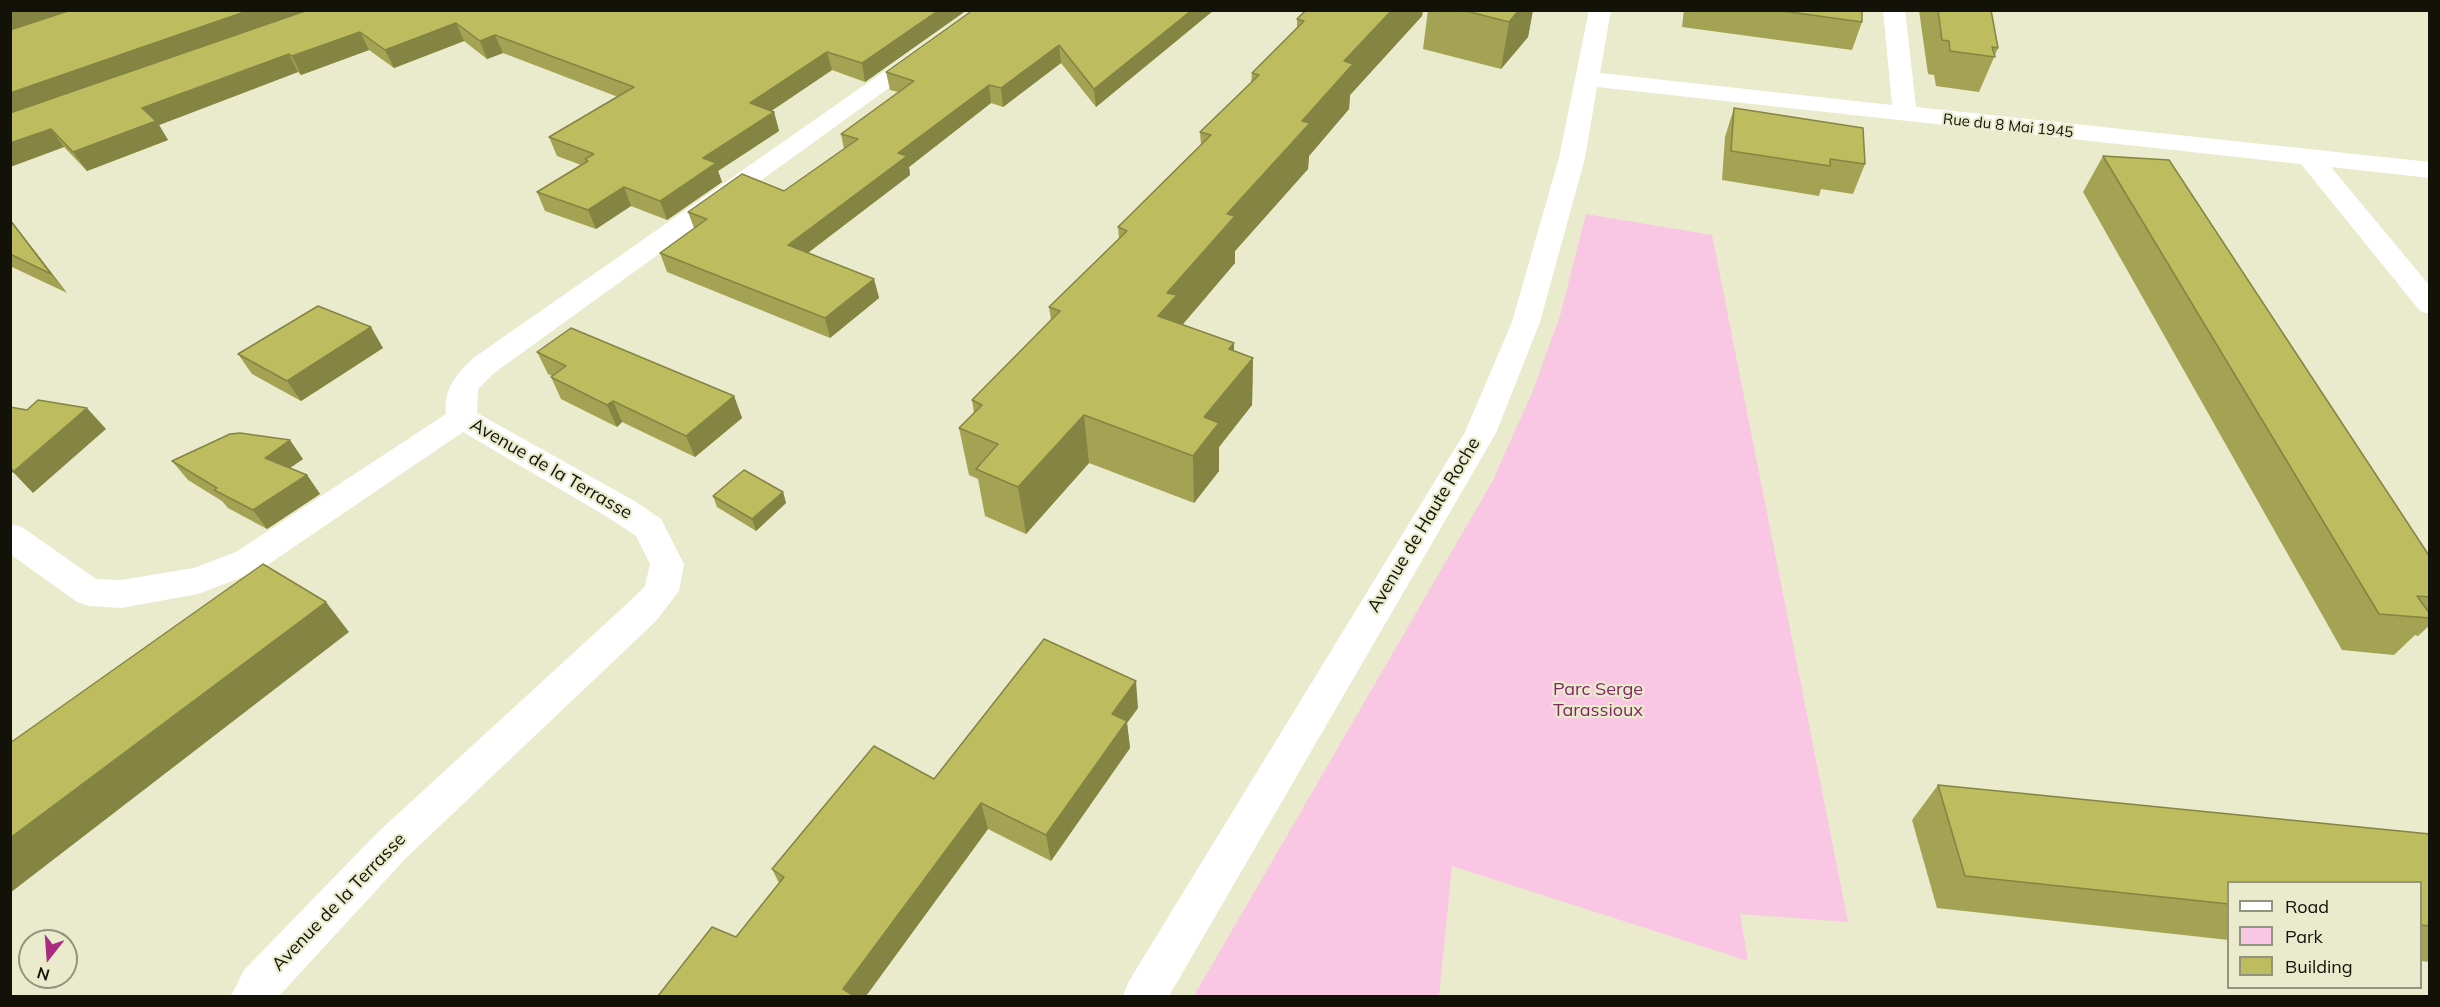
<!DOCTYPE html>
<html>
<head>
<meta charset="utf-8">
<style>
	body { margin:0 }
	#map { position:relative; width:2440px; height:1007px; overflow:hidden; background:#e9ebcc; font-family:Mulish,sans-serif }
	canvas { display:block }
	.frame { position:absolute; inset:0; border:12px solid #121208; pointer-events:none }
	.legend { position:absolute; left:2227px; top:881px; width:195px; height:108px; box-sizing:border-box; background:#e9ebcc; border:2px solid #93947e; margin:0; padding:8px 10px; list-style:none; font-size:18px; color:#121208 }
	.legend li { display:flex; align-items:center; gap:12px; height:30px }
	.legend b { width:30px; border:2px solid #93947e }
	.north { position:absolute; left:18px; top:929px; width:60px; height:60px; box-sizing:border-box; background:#e9ebcc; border:2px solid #93947e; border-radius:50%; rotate:197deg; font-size:16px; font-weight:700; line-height:24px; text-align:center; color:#121208 }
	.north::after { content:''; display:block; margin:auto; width:21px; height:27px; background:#a82d81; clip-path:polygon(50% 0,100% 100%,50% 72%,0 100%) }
</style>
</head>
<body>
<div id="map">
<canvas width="2440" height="1007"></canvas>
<div class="frame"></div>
<ul class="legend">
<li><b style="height:8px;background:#fff"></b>Road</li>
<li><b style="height:16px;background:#f9c6e3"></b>Park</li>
<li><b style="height:16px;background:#bdbd60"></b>Building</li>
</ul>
<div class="north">N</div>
</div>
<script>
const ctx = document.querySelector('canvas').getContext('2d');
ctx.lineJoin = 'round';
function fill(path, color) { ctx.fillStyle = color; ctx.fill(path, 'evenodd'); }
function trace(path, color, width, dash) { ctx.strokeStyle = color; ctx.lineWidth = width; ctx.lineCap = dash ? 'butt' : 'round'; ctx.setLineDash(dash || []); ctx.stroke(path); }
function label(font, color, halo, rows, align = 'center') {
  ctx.font = font + ' Mulish,sans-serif'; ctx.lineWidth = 4.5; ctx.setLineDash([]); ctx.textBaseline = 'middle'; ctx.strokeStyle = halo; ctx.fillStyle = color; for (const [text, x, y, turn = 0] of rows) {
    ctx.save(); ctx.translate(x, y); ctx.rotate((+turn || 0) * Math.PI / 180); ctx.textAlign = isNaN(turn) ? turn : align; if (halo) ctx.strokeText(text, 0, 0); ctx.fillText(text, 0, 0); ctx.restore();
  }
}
fill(new Path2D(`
	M1586,214L1712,235L1848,922L1740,914L1748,961L1452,866L1439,996H1194L1492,482L1532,393L1560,316Z`), '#f9c6e3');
fill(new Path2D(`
	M972,10H997L494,373L478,389L477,413L633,500L661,519L684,564L679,591L656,621L406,858L279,996H231L244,970L378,832L630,601L645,586L650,564L636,536L609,518L463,432L260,570L198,594L121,608L89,606L77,602L10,554V524L22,527L96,579L121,580L194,568L236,552L446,414C443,390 456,375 472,359Z
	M1589,10H1611L1600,73L1892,105L1883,10H1905L1916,107L2430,162V178L2331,167L2430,286V314L2420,311L2301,164L1597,87L1585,158L1540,322L1496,433L1169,996H1123L1129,981L1465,432L1512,322L1559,158Z`), '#fff');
fill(new Path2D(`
	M10,10H967L865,82L832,70L771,111L774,112L779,131L718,171L722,182L667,220L631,206L596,229L545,211L537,192L581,165L557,156L549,137L618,97L503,53L487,59L464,41L394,68L369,50L301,75L298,72L159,125L168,140L87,171L64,147L10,167Z
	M973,10H1214L1096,107L1061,63L1003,107L991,103L909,167L910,175L808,253L874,279L879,298L830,338L667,272L660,253L694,228L688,212L784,191L844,149L841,134L898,92L890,90L886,72Z
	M1306,10H1423L1422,16L1350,95L1349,109L1309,156L1308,169L1235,251V263L1182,325L1234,351L1253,358L1252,405L1219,447V471L1194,503L1089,463L1026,534L985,516L978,479L969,475L959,428L974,413L972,400L1051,320L1049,307L1119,239L1118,227L1201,145L1200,132L1251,83L1252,73L1297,28V19Z
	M1428,10H1533L1528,37L1501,69L1423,49Z
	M1684,10H1862V22L1852,50L1682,27Z
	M1919,10H1991L1998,48L1979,92L1936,86L1934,75L1928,74Z
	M1734,108L1865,164L1853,194L1821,189L1819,196L1722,180L1725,137Z
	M2103,156L2430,557V625L2418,636L2415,635L2394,655L2342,650L2083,192Z
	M10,219L67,293L10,266Z
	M383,348L301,401L252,374L238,354Z
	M537,352L734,396L742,418L695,457L622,422L617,427L561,399L551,377L552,376L548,374Z
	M303,459L290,468L307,475L320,494L267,529L228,508L222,501L188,480L172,461Z
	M783,492L786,503L756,531L717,507L713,496Z
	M1138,708L1127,723L1130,748L1051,861L988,829L866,996H658L736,937L779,883L772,869L934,779Z
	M1938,785L2430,834V962L2421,961V882H2229V940L1937,908L1912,820Z`), '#a3a353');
fill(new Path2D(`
	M11,10H76L10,32Z
	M250,10H310L10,116V93Z
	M939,10H967L865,82L862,63Z
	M1192,10H1214L1096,107L1094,89Z
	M1392,10H1423L1422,16L1350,95L1349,109L1309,156L1308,169L1235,251V263L1178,330L1158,316L1167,293L1227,214L1302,121L1344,61Z
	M1519,10H1533L1528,37L1501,69L1509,22Z
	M456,23L464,41L394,68L385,50Z
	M360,32L369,50L301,75L292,56Z
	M495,35L503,53L487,59L480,41Z
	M1059,45L1061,63L1003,107L1001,88Z
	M827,52L832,70L755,122L750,103Z
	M289,54L298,72L159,125L168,140L87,171L73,152L142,108Z
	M989,85L991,103L909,167L910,175L793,264L788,245L898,153Z
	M774,112L779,131L718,171L722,182L667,220L660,201L703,158Z
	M51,129L64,147L10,167V143Z
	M624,187L631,206L596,229L588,210Z
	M10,219L67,293L51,274Z
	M874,279L879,298L830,338L825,318Z
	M371,327L383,348L301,401L287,381Z
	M1234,343V381L1253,358L1252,405L1219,447V471L1194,503L1193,456L1204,417L1229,349Z
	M734,396L742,418L695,457L686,436Z
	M613,401L622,422L617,427L607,405Z
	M87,408L106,429L33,493L13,472Z
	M1084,415L1089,463L1026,534L1018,487Z
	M290,440L303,459L278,476L265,458Z
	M307,475L320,494L267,529L253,510Z
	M783,492L786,503L756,531L752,519Z
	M326,602L349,632L10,893V838Z
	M1136,681L1138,708L1127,723L1130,748L1051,861L1046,835L1112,714Z
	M981,803L988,829L866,996H846L843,989Z`), '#848443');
const building = new Path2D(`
	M71,10H250L10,93V30Z
	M308,10H939L862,63L827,52L750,103L774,112L703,158L716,163L660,201L624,187L588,210L537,192L588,161L585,159L594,154L549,137L634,87L495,35L480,41L456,23L385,50L360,32L292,56L289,54L142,108L156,121L73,152L51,129L10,143V113Z
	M973,10H1192L1094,89L1059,45L1001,88L989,85L898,153L907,156L788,245L874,279L825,318L660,253L707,219L688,212L742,174L784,191L858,139L841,134L914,81L886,72Z
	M1306,10H1392L1344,61L1353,64L1302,121L1310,123L1227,214L1235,216L1167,293L1177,295L1158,316L1234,343L1229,349L1253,358L1204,417L1219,423L1193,456L1084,415L1018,487L976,469L998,444L959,428L982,405L972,400L1060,311L1049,307L1127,231L1118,227L1211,135L1200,132L1259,75L1252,73L1304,21L1297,19Z
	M1462,10H1519L1509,22Z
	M1775,10H1862V22Z
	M1938,10H1991L1998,48L1992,47L1995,57L1950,51L1949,41L1942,40Z
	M1734,108L1863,128L1865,164L1830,159V166L1731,151Z
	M2103,156L2169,160L2430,557V597L2417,596L2430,614V618L2379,614Z
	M10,220L51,274L10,254Z
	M318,306L371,327L287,381L238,354Z
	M571,328L734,396L686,436L613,401L607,405L551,377L566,366L537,352Z
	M38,400L87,408L13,472L10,464V407L27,410Z
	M240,433L290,440L265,458L307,475L253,510L214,490L217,488L172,461L230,434Z
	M744,470L783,492L752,519L713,496Z
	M263,564L326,602L10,838V743Z
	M1044,639L1136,681L1112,714L1127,721L1046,835L981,803L843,989L854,996H658L712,927L736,937L784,877L772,869L874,746L934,779Z
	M1938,785L2430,834V926L2421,925V882H2229V904L1965,876Z`);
fill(building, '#bdbd60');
trace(building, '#848443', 1.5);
label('15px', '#121208', '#e9ebcc', [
	["Rue du 8 Mai 1945",2008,126,6]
]);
label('18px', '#121208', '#e9ebcc', [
	["Avenue de la Terrasse",551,469,30],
	["Avenue de Haute Roche",1424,525,-59],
	["Avenue de la Terrasse",339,902,-46]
]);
label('18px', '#852667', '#e9ebcc', [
	["Parc Serge",1598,690],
	["Tarassioux",1598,711]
]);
</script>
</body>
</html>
